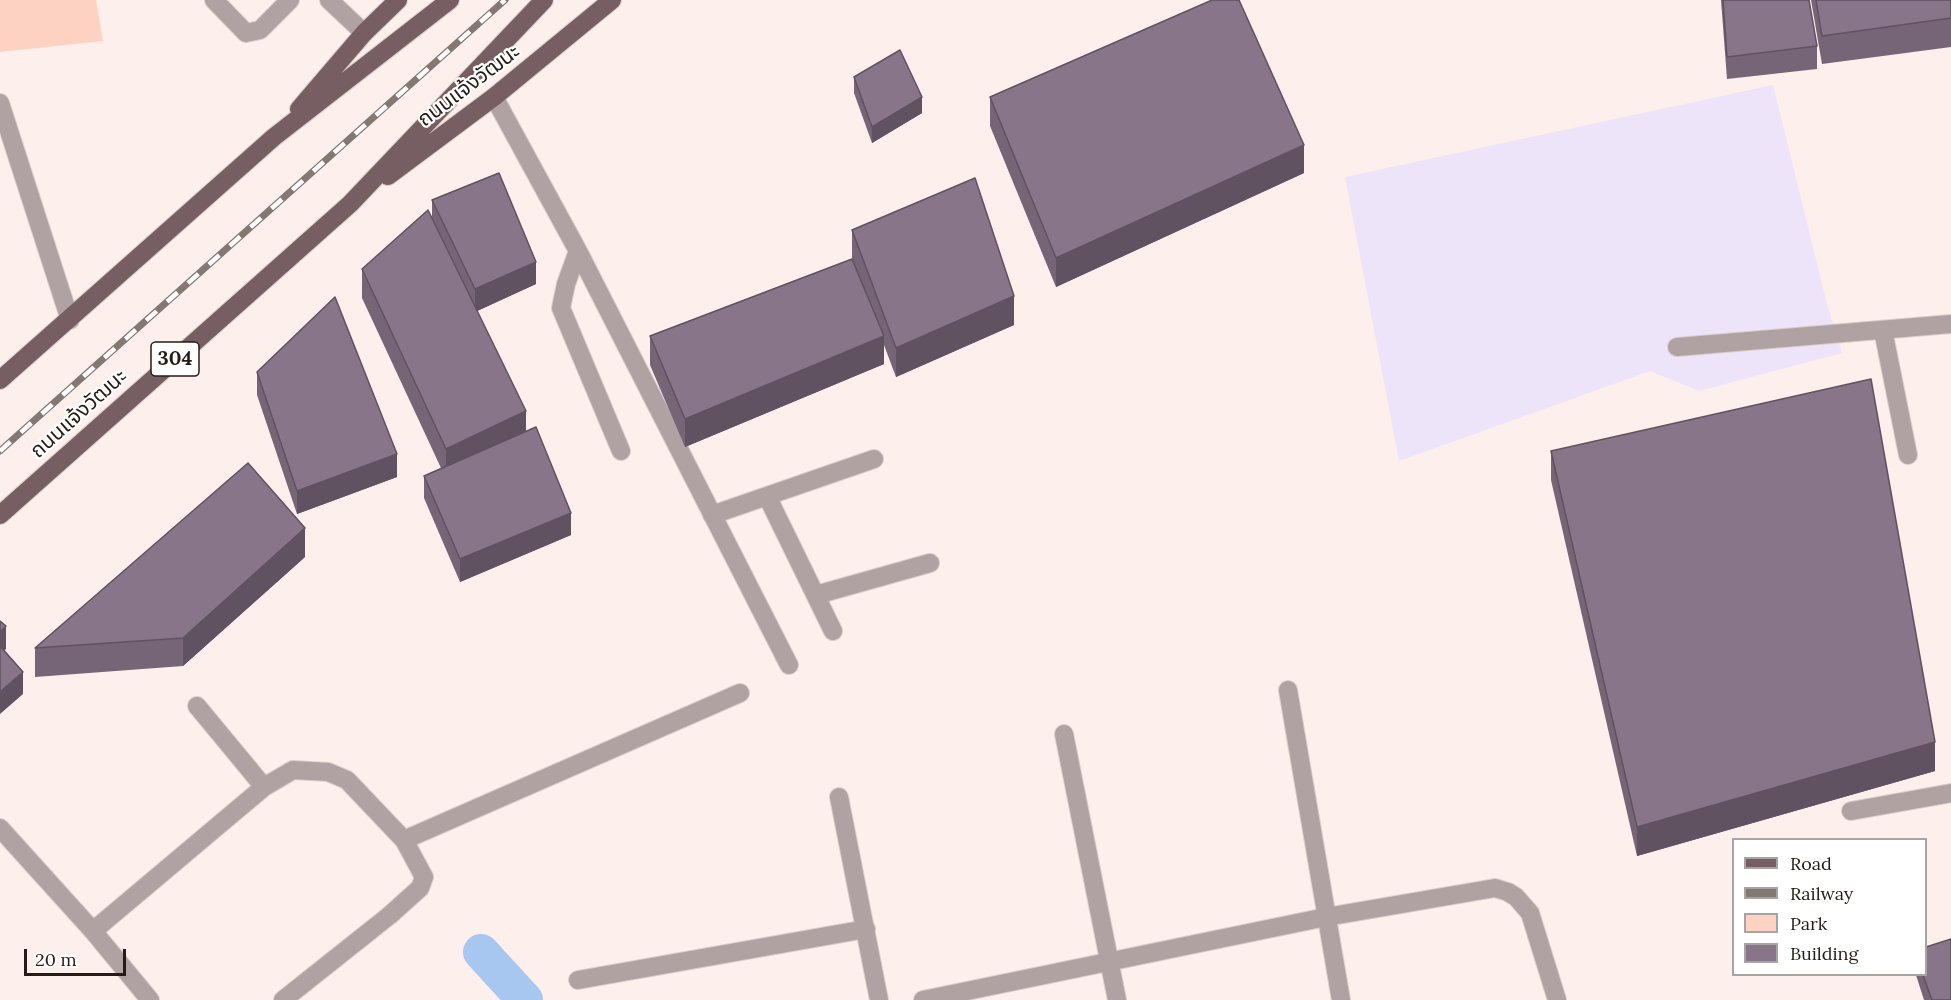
<!DOCTYPE html>
<html>
<head>
<meta charset="utf-8">
<style>
	body { margin:0 }
	#map { position:relative; width:1951px; height:1000px; overflow:hidden; background:#fdefeb; font-family:Lora,serif }
	canvas { display:block }
	.legend { position:absolute; left:1732px; top:838px; width:195px; height:138px; box-sizing:border-box; background:#fff; border:2px solid #a8a4a2; margin:0; padding:8px 10px; list-style:none; font-size:18px; color:#261b16 }
	.legend li { display:flex; align-items:center; gap:12px; height:30px }
	.legend b { width:30px; border:2px solid #a8a4a2 }
	.scale { position:absolute; left:24px; top:949px; width:102px; height:27px; box-sizing:border-box; border:3px solid #261b16; border-top:0; padding-left:8px; font-size:18px; line-height:21px; white-space:nowrap; color:#261b16; -webkit-text-stroke:4px #fff; paint-order:stroke }
</style>
</head>
<body>
<div id="map">
<canvas width="1951" height="1000"></canvas>
<ul class="legend">
<li><b style="height:8px;background:#775e62"></b>Road</li>
<li><b style="height:8px;background:#847873"></b>Railway</li>
<li><b style="height:16px;background:#fdd2c2"></b>Park</li>
<li><b style="height:16px;background:#897589"></b>Building</li>
</ul>
<div class="scale">20 m</div>
</div>
<script>
const ctx = document.querySelector('canvas').getContext('2d');
ctx.lineJoin = 'round';
function fill(path, color) { ctx.fillStyle = color; ctx.fill(path, 'evenodd'); }
function trace(path, color, width, dash) { ctx.strokeStyle = color; ctx.lineWidth = width; ctx.lineCap = dash ? 'butt' : 'round'; ctx.setLineDash(dash || []); ctx.stroke(path); }
function label(font, color, halo, rows, align = 'center') {
  ctx.font = font + ' Lora,"Noto Sans Thai",serif'; ctx.lineWidth = 4.5; ctx.setLineDash([]); ctx.textBaseline = 'middle'; ctx.strokeStyle = halo; ctx.fillStyle = color; for (const [text, x, y, turn = 0] of rows) {
    ctx.save(); ctx.translate(x, y); ctx.rotate((+turn || 0) * Math.PI / 180); ctx.textAlign = isNaN(turn) ? turn : align; if (halo) ctx.strokeText(text, 0, 0); ctx.fillText(text, 0, 0); ctx.restore();
  }
}
fill(new Path2D(`
	M1773,85L1827,304L1842,353L1699,391L1650,371L1399,461L1345,177Z`), '#eee4f9');
fill(new Path2D(`
	M0,0H96L103,41L0,52Z`), '#fdd2c2');
trace(new Path2D(`
	M481,952L525,1000`), '#a7c7f1', 36);
const minor = new Path2D(`
	M214,0L246,33L260,30L290,0
	M329,0L364,33
	M494,97L578,251L566,284L561,308L621,451
	M0,103L70,320
	M578,251L789,665
	M1883,330L1908,455
	M1677,347L1951,324
	M767,496L833,631
	M712,515L874,459
	M816,595L930,563
	M1288,690L1341,1000
	M197,706L264,787
	M1064,734L1117,1000
	M839,797L879,1000
	M1851,811L1951,793
	M0,828L93,931L150,1000
	M93,931L264,787L293,770L328,772L347,780L404,840L740,693
	M578,980L866,929
	M283,1000L390,915L420,888L424,877L404,840
	M923,1000L1326,917L1495,888L1508,892L1516,897L1530,913L1557,1000`);
const major = new Path2D(`
	M299,109L364,33L398,0
	M388,176L494,97L612,0
	M0,380L274,137L450,0
	M0,515L350,204L544,0`);
trace(minor, '#dbcdc9', 20);
trace(major, '#dbcdc9', 20);
trace(minor, '#b0a1a3', 18);
trace(major, '#775e62', 18);
const rail = new Path2D(`
	M0,451L505,0`);
trace(rail, '#847873', 7);
trace(rail, '#fff', 4.5, [14]);
fill(new Path2D(`
	M1721,0H1809L1817,46V69L1727,79Z
	M1811,0H1951V47L1822,64Z
	M854,77L922,113L872,143L854,93Z
	M990,97L1304,173L1056,287L990,126Z
	M432,200L536,284L477,311L526,432L571,535L460,582L424,498V476L441,468L362,298V269L432,218Z
	M852,230L1014,325L896,377L884,345V364L685,447L650,365V336L852,259Z
	M257,372L397,477L297,514L257,395Z
	M1551,451L1935,771L1637,856L1551,480Z
	M305,557L183,666L35,677V648Z
	M1916,975H1926L1951,1000H1924Z`), '#766576');
fill(new Path2D(`
	M922,97V113L872,143V127Z
	M1304,145V173L1056,287V258Z
	M536,262V284L475,312V289Z
	M1014,296V325L896,377V348Z
	M884,336V364L685,447V419Z
	M526,411V440L446,478V449Z
	M397,454V477L297,514V491Z
	M571,513V535L460,582V559Z
	M305,528V557L183,666V638Z
	M6,626V649L0,655V632Z
	M23,672V694L0,714V692Z
	M1935,742V771L1637,856V827Z`), '#605260');
const building = new Path2D(`
	M1212,0H1239L1304,145L1056,258L990,97Z
	M1723,0H1809L1817,46L1727,57Z
	M1816,0H1951V18L1822,36Z
	M900,50L922,97L872,127L854,77Z
	M499,173L536,262L475,289L432,200Z
	M975,178L1014,296L896,348L852,230Z
	M428,210L526,411L446,449L362,269Z
	M852,259L884,336L685,419L650,336Z
	M335,297L397,454L297,491L257,372Z
	M1871,379L1935,742L1637,827L1551,451Z
	M536,427L571,513L460,559L424,476Z
	M248,463L305,528L183,638L35,648Z
	M0,621L6,626L0,632Z
	M0,646L23,672L0,692Z
	M1951,939V1000H1932L1923,975H1926V947Z`);
fill(building, '#897589');
trace(building, '#605260', 1.5);
for (const [x, y, w] of [
	[175,359,48]
]) { const box = new Path2D(); box.roundRect(x - w / 2, y - 17, w, 34, 4.5); ctx.fillStyle = '#fff'; ctx.fill(box); trace(box, '#261b16', 1.5); }
label('bold 20px', '#261b16', null, [
	["304",175,359]
]);
label('21px', '#261b16', '#fff', [
	["ถนนแจ้งวัฒนะ",469,86,-37],
	["ถนนแจ้งวัฒนะ",79,414,-42]
]);
</script>
</body>
</html>
